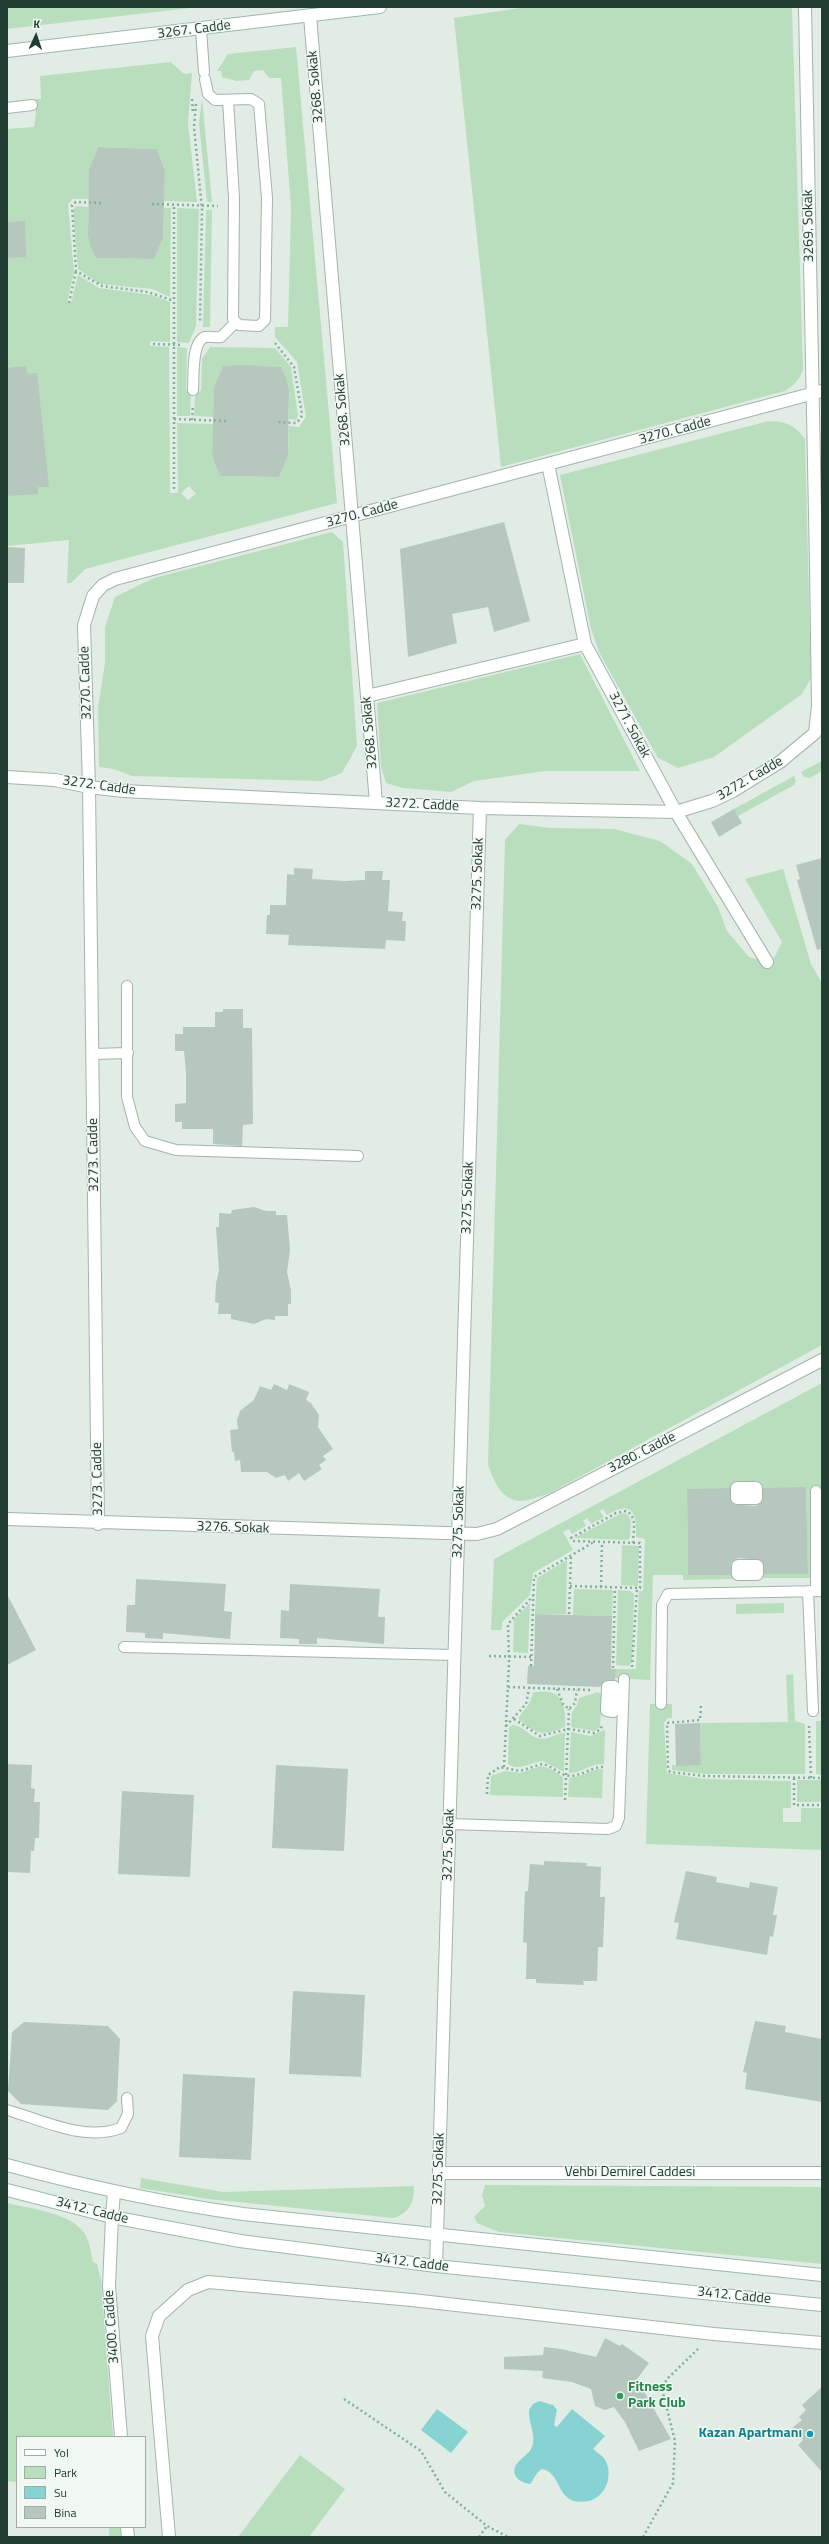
<!DOCTYPE html>
<html>
<head>
<meta charset="utf-8">
<style>
	body { margin:0 }
	#map { position:relative; width:829px; height:2544px; overflow:hidden; background:#e1ece5; font-family:"Titillium Web",sans-serif }
	canvas { display:block }
	.frame { position:absolute; inset:0; border:8px solid #213d31; pointer-events:none }
	.legend { position:absolute; left:16px; top:2436px; width:130px; height:92px; box-sizing:border-box; background:#f1f8f4; border:1px solid #9eada6; margin:0; padding:5px 7px; list-style:none; font-size:12px; color:#213d31 }
	.legend li { display:flex; align-items:center; gap:8px; height:20px }
	.legend b { width:20px; border:1px solid #9eada6 }
	.north { position:absolute; left:16px; top:16px; width:40px; height:40px; -webkit-text-stroke:3px #f1f8f4; paint-order:stroke; rotate:3deg; font-size:11px; font-weight:700; line-height:16px; text-align:center; color:#213d31 }
	.north::after { content:''; display:block; margin:auto; width:14px; height:18px; background:#213d31; clip-path:polygon(50% 0,100% 100%,50% 72%,0 100%) }
</style>
</head>
<body>
<div id="map">
<canvas width="829" height="2544"></canvas>
<div class="frame"></div>
<ul class="legend">
<li><b style="height:5px;background:#fff"></b>Yol</li>
<li><b style="height:11px;background:#b9debd"></b>Park</li>
<li><b style="height:11px;background:#87d3d3"></b>Su</li>
<li><b style="height:11px;background:#b6c7be"></b>Bina</li>
</ul>
<div class="north">K</div>
</div>
<script>
const ctx = document.querySelector('canvas').getContext('2d');
ctx.lineJoin = 'round';
function fill(path, color) { ctx.fillStyle = color; ctx.fill(path, 'evenodd'); }
function trace(path, color, width, dash) { ctx.strokeStyle = color; ctx.lineWidth = width; ctx.lineCap = dash ? 'butt' : 'round'; ctx.setLineDash(dash || []); ctx.stroke(path); }
function label(font, color, halo, rows, align = 'center') {
  ctx.font = font + ' "Titillium Web",sans-serif'; ctx.lineWidth = 3; ctx.setLineDash([]); ctx.textBaseline = 'middle'; ctx.strokeStyle = halo; ctx.fillStyle = color; for (const [text, x, y, turn = 0] of rows) {
    ctx.save(); ctx.translate(x, y); ctx.rotate((+turn || 0) * Math.PI / 180); ctx.textAlign = isNaN(turn) ? turn : align; if (halo) ctx.strokeText(text, 0, 0); ctx.fillText(text, 0, 0); ctx.restore();
  }
}
fill(new Path2D(`
	M7,7H199L7,29Z
	M526,7H792L803,369C800,380 794,385 785,391L501,467L454,18Z
	M296,47L337,503L85,569L71,583H67L69,540L7,546V129L34,127L36,114L35,99H41L40,76L171,62L184,74L192,73L188,123L197,202L164,201L165,171L157,149L98,147L89,169V199H73L68,204L74,272L67,303H71L78,275L99,288L152,295L170,302V342L150,341V346L169,347L170,493H178L177,423L213,424L212,455L221,476L279,477L288,456L289,426L299,427L306,417L297,362L275,337V327H288L291,207L281,78H269L263,70L254,71L249,80L236,81L222,77L221,71H217L228,54ZM189,486L196,494L188,500L181,493Z
	M202,98L212,202H207L199,123Z
	M76,206L88,207V236L96,258L154,259L163,238L164,208H171L170,297L152,289L100,284L78,269L73,209Z
	M177,208L199,209L196,326L189,343L177,342Z
	M206,210H212L210,327H203Z
	M177,347L187,348L186,390L191,396L190,416H177Z
	M210,347L275,348L291,367L298,416L296,420L289,419V389L281,367L223,366L214,387L213,417L194,416L195,396L201,390L202,359Z
	M769,421C787,422 795,425 805,439L811,678L802,694L714,757L678,768L658,758L599,652L591,629L560,475Z
	M332,532L343,542L357,746L342,773L321,781L132,776L114,769L99,767L98,708L105,663V627L115,597L154,578Z
	M580,654L640,771H545L474,781L451,792L403,788L386,783L381,767L377,703Z
	M822,761V771L810,778L804,777L801,772Z
	M794,776L796,781L794,785L738,816L734,809Z
	M519,824L550,828L614,829L660,841L692,864L718,907L727,931L749,957L767,962L774,958L782,942L745,879L783,869L811,964L822,983V1345L548,1494C540,1496 529,1501 521,1501C501,1501 493,1479 488,1464L505,840Z
	M822,1383V1487L810,1488L811,1578H760L757,1574H808L807,1542L802,1518H807L806,1488L687,1489L688,1575L738,1574L735,1579L683,1580V1575H653L650,1680L615,1678L616,1669H636L639,1591H643L645,1539L636,1537C637,1513 633,1500 607,1515L603,1509L600,1511L604,1517L591,1524L587,1518L583,1521L586,1526L572,1534L569,1529L563,1532L573,1550L533,1573L530,1595L502,1622V1630H491L494,1559Z
	M622,1513L627,1514L631,1520L630,1537L628,1540L574,1538Z
	M622,1545L639,1546L638,1586L621,1585Z
	M567,1560L566,1614H535L537,1578Z
	M574,1589L613,1590L612,1616L573,1615Z
	M618,1590L630,1591L634,1594L632,1662L629,1666L616,1665Z
	M530,1603L528,1653L513,1652L514,1619Z
	M784,1603V1613L736,1614V1604Z
	M793,1674L795,1721L805,1724V1774H705L672,1770V1765H701L700,1723L788,1722L786,1675Z
	M534,1692C539,1692 548,1691 553,1693C565,1698 566,1717 565,1727C542,1736 538,1735 519,1720V1717L529,1704Z
	M598,1692L602,1695L600,1727L594,1731L571,1727L572,1712L577,1705L579,1698Z
	M650,1704H672V1718H668L664,1723L667,1773L704,1779L791,1781V1808H783V1822H801V1808H822V1850L646,1844Z
	M816,1721H822V1775L816,1774Z
	M513,1725C524,1726 528,1736 538,1738C548,1741 555,1733 565,1733L564,1772L543,1761C530,1762 520,1772 508,1764L509,1727Z
	M605,1730L604,1764C590,1763 582,1773 569,1773L571,1732L590,1736Z
	M541,1766L551,1769L563,1777V1797L490,1795L491,1776L505,1771L520,1773Z
	M603,1769L602,1798L568,1797L569,1778C582,1777 590,1769 603,1769Z
	M797,1780H822V1802H797Z
	M141,2178L223,2192L414,2186C414,2203 410,2212 394,2218L208,2199L140,2188Z
	M485,2185L822,2187V2264L499,2232L477,2223L474,2217L485,2206L482,2195Z
	M7,2203C28,2208 68,2213 82,2230C89,2238 91,2251 93,2262L97,2264L101,2279L113,2437H17V2482L7,2481Z
	M300,2455L345,2489L309,2537H238Z
	M109,2527H120L121,2537H109Z`), '#b9debd');
fill(new Path2D(`
	M539,2401L553,2405L557,2410L554,2425L557,2427L572,2409L605,2436L593,2449C596,2452 600,2454 603,2457C615,2471 607,2498 588,2501C554,2507 564,2473 542,2469C535,2473 535,2479 530,2484C521,2483 510,2476 516,2465C522,2456 530,2455 533,2444C535,2431 528,2422 529,2410L533,2404Z
	M437,2409L468,2432L451,2453L421,2430Z`), '#87d3d3');
fill(new Path2D(`
	M98,147L157,149L165,171L163,238L154,259L96,258L91,248L88,236L89,169Z
	M25,221L26,257L7,258V222Z
	M242,365L281,367L286,378L289,389L288,456L279,477L221,476L216,466L212,455L214,387L223,366Z
	M26,366L27,374L37,373L49,487H38V494L7,496V368Z
	M504,522L530,621L494,632L488,607L452,614L457,643L408,657L400,549Z
	M7,547L25,548L24,583H7Z
	M734,809L742,823L719,837L711,822Z
	M822,858V949L817,950L797,880L800,879L796,865Z
	M294,868L313,869L312,879L345,881L365,880V871H383L382,880H390L388,911L403,912L402,921H406L405,941L386,940L385,949L288,945L289,935L266,934L267,915H270V905H286L287,874L294,875Z
	M223,1009H243V1028H252L253,1124L243,1125L242,1146L213,1144V1129H182V1122H175V1104L186,1103V1072L184,1051H175V1034H183V1027H215V1012H223Z
	M254,1207L266,1211H276V1215H287L290,1250L287,1272L291,1290V1304H288V1316H275V1320L266,1319L254,1324L231,1319V1314H218L219,1303L215,1302L216,1283L219,1271L216,1227H219V1213L231,1214L232,1210Z
	M274,1384L287,1390L289,1384L309,1392L306,1400L311,1403L319,1415L318,1427L333,1449L323,1456L326,1460L319,1465L322,1469L304,1481L299,1473L288,1481L285,1475L276,1478L267,1472H241L240,1460L235,1461L234,1452H232L230,1430L238,1429L237,1420L240,1411L254,1400L260,1386L271,1390Z
	M806,1487L808,1574H764V1566L761,1560L738,1558L731,1563V1575H688L687,1489L730,1488V1498L733,1504L756,1506L763,1501V1488Z
	M136,1579L226,1584L224,1611L232,1612L230,1639L163,1633V1639L145,1638V1633L126,1632L127,1605H135Z
	M290,1584L380,1589L378,1617H385L384,1644L317,1638V1644H299V1639L280,1638L281,1610L289,1611Z
	M7,1594L36,1650L7,1665Z
	M535,1614L612,1616L611,1669H616L615,1680H605L600,1687L527,1684L528,1666H534Z
	M700,1723L701,1765L676,1766L675,1724Z
	M7,1764L32,1765L31,1788L35,1789L34,1802H40L39,1838H35L34,1851H31L30,1873L7,1872Z
	M276,1765L348,1769L344,1851L272,1848Z
	M122,1791L194,1795L190,1877L118,1874Z
	M544,1861L587,1863L586,1866L601,1867L600,1897H605L603,1947H598L597,1981H583L584,1985L536,1983V1979H526L527,1943L523,1942L525,1891H528L530,1864L544,1865Z
	M686,1871L717,1877L716,1882L749,1888L750,1882L778,1887L773,1915H777L773,1937L770,1936L767,1955L676,1939L679,1923L674,1922Z
	M293,1991L365,1995L361,2077L289,2074Z
	M755,2021L786,2026L785,2032L822,2039V2102L745,2089L747,2073L743,2072Z
	M24,2022L108,2026L120,2039L117,2101L108,2110L21,2104L8,2091L12,2032Z
	M183,2074L255,2078L251,2160L179,2157Z
	M605,2338L620,2346L622,2344L649,2363L637,2379L671,2439L639,2451L625,2422L614,2407L605,2410L595,2406L591,2389L572,2382L542,2378L543,2371L504,2369V2357L543,2355L544,2347L561,2349L596,2357Z
	M822,2387V2472L798,2445L803,2440L792,2428L802,2420L799,2417L806,2410L802,2405Z`), '#b6c7be');
const lane = new Path2D(`
	M201,29L204,72
	M205,79L208,94L215,100L251,99L259,104L267,198L265,320L259,326L239,325L233,319L234,198L228,100
	M7,108L32,105
	M193,390C194,378 191,342 205,337C210,336 216,338 221,337L235,323
	M127,986V1097L135,1127L145,1141L176,1150L358,1156
	M92,1054L128,1053
	M816,1491V1591
	M808,1591L813,1711
	M124,1647L455,1655
	M661,1704L662,1605L668,1594L822,1591
	M449,1824L608,1829L616,1826L619,1818L624,1679
	M7,2110C43,2120 84,2142 121,2128L128,2114L127,2098`);
const street = new Path2D(`
	M805,7L816,565L818,706L815,733
	M310,16L376,803
	M548,464L585,644L676,812L767,962
	M367,696L585,644
	M7,777L55,780L89,787L123,791L480,808L676,812L712,801L733,791L780,762L815,733
	M737,1488H756V1498H737Z
	M7,1519L477,1534L497,1529L822,1360
	M98,1524L89,787L84,625L93,596L103,585L115,579L822,391
	M738,1566H757V1574H738Z
	M608,1687H614L613,1711L607,1710Z
	M439,2173H822
	M112,2217L109,2286L121,2437
	M437,2235L480,808
	M127,2527L128,2537
	M169,2537L152,2336L159,2316L188,2290L208,2282L412,2300L714,2334L822,2343`);
const secondary = new Path2D(`
	M7,51L380,7
	M7,2165C85,2186 163,2203 243,2214L822,2275
	M7,2190L112,2217L240,2241L436,2266L822,2305
	M112,2217L114,2192
	M436,2266L437,2235`);
trace(lane, '#a4b4ab', 12);
trace(street, '#a4b4ab', 14);
trace(secondary, '#9fb8ab', 14);
trace(new Path2D(`
	M192,99L193,114
	M196,104L194,127L202,209L200,322
	M101,203L76,202L72,205L76,271L102,286L148,292L174,301
	M152,204L218,206
	M69,303L76,271
	M275,343L294,367L302,414L301,418L296,423L276,422
	M153,344L182,345
	M174,419L226,421
	M192,420L193,405
	M174,489V205
	M570,1586L640,1588V1543L574,1541L571,1538L616,1513L626,1511C638,1516 633,1532 633,1543
	M601,1587L602,1542
	M569,1614L571,1555
	M489,1656L534,1657
	M531,1666L534,1577L594,1542
	M632,1667L637,1588
	M613,1668L615,1588
	M508,1687L591,1690
	M557,1689L563,1704L569,1709L575,1703L577,1690
	M701,1706L700,1720L667,1723L668,1769L670,1772L704,1776L822,1778
	M514,1719L540,1736L568,1729L594,1733L601,1729L602,1725
	M506,1726L526,1704L530,1684
	M809,1726L811,1778
	M504,1767L509,1662L508,1624L533,1596
	M794,1778V1805H822
	M487,1794L488,1775L500,1767L520,1771L542,1764C551,1765 557,1773 565,1775C579,1779 591,1766 605,1767
	M565,1800L569,1709
	M344,2399L421,2451L445,2492L487,2526L508,2537
	M479,2537L487,2526
	M643,2537L673,2483L675,2441L662,2389L667,2379L698,2349`), '#80b19a', 2.5, [2, 3]);
trace(lane, '#fff', 10);
trace(street, '#fff', 12);
trace(secondary, '#fff', 12);
for (const [x, y, r, color] of [
	[620,2396,4,"#2e9e5b"],
	[810,2434,4,"#0f9aa8"]
]) { const dot = new Path2D(); dot.arc(x, y, r, 0, 2 * Math.PI); ctx.fillStyle = color; ctx.fill(dot); trace(dot, '#f1f8f4', 1.5); }
label('14px', '#213d31', '#f1f8f4', [
	["3267. Cadde",194,30,-7],
	["3268. Sokak",316,87,-95],
	["3269. Sokak",809,226,-91],
	["3268. Sokak",343,410,-95],
	["3270. Cadde",675,431,-15],
	["3270. Cadde",362,514,-15],
	["3270. Cadde",86,683,-92],
	["3271. Sokak",629,725,62],
	["3268. Sokak",370,733,-95],
	["3272. Cadde",750,779,-30],
	["3272. Cadde",99,786,8],
	["3272. Cadde",422,805,3],
	["3275. Sokak",478,874,-88],
	["3273. Cadde",94,1155,-91],
	["3275. Sokak",468,1198,-88],
	["3280. Cadde",642,1453,-27],
	["3273. Cadde",98,1479,-91],
	["3275. Sokak",459,1522,-88],
	["3276. Sokak",233,1528,2],
	["3275. Sokak",449,1845,-88],
	["3275. Sokak",439,2169,-88],
	["Vehbi Demirel Caddesi",630,2173],
	["3412. Cadde",92,2211,14],
	["3412. Cadde",412,2263,7],
	["3412. Cadde",734,2296,6],
	["3400. Cadde",112,2327,-94]
]);
label('bold 14px', '#27864d', '#f1f8f4', [
	["Fitness",628,2388],
	["Park Club",628,2404]
], 'left');
label('bold 14px', '#0d838f', '#f1f8f4', [
	["Kazan Apartmanı",802,2434]
], 'right');
</script>
</body>
</html>
